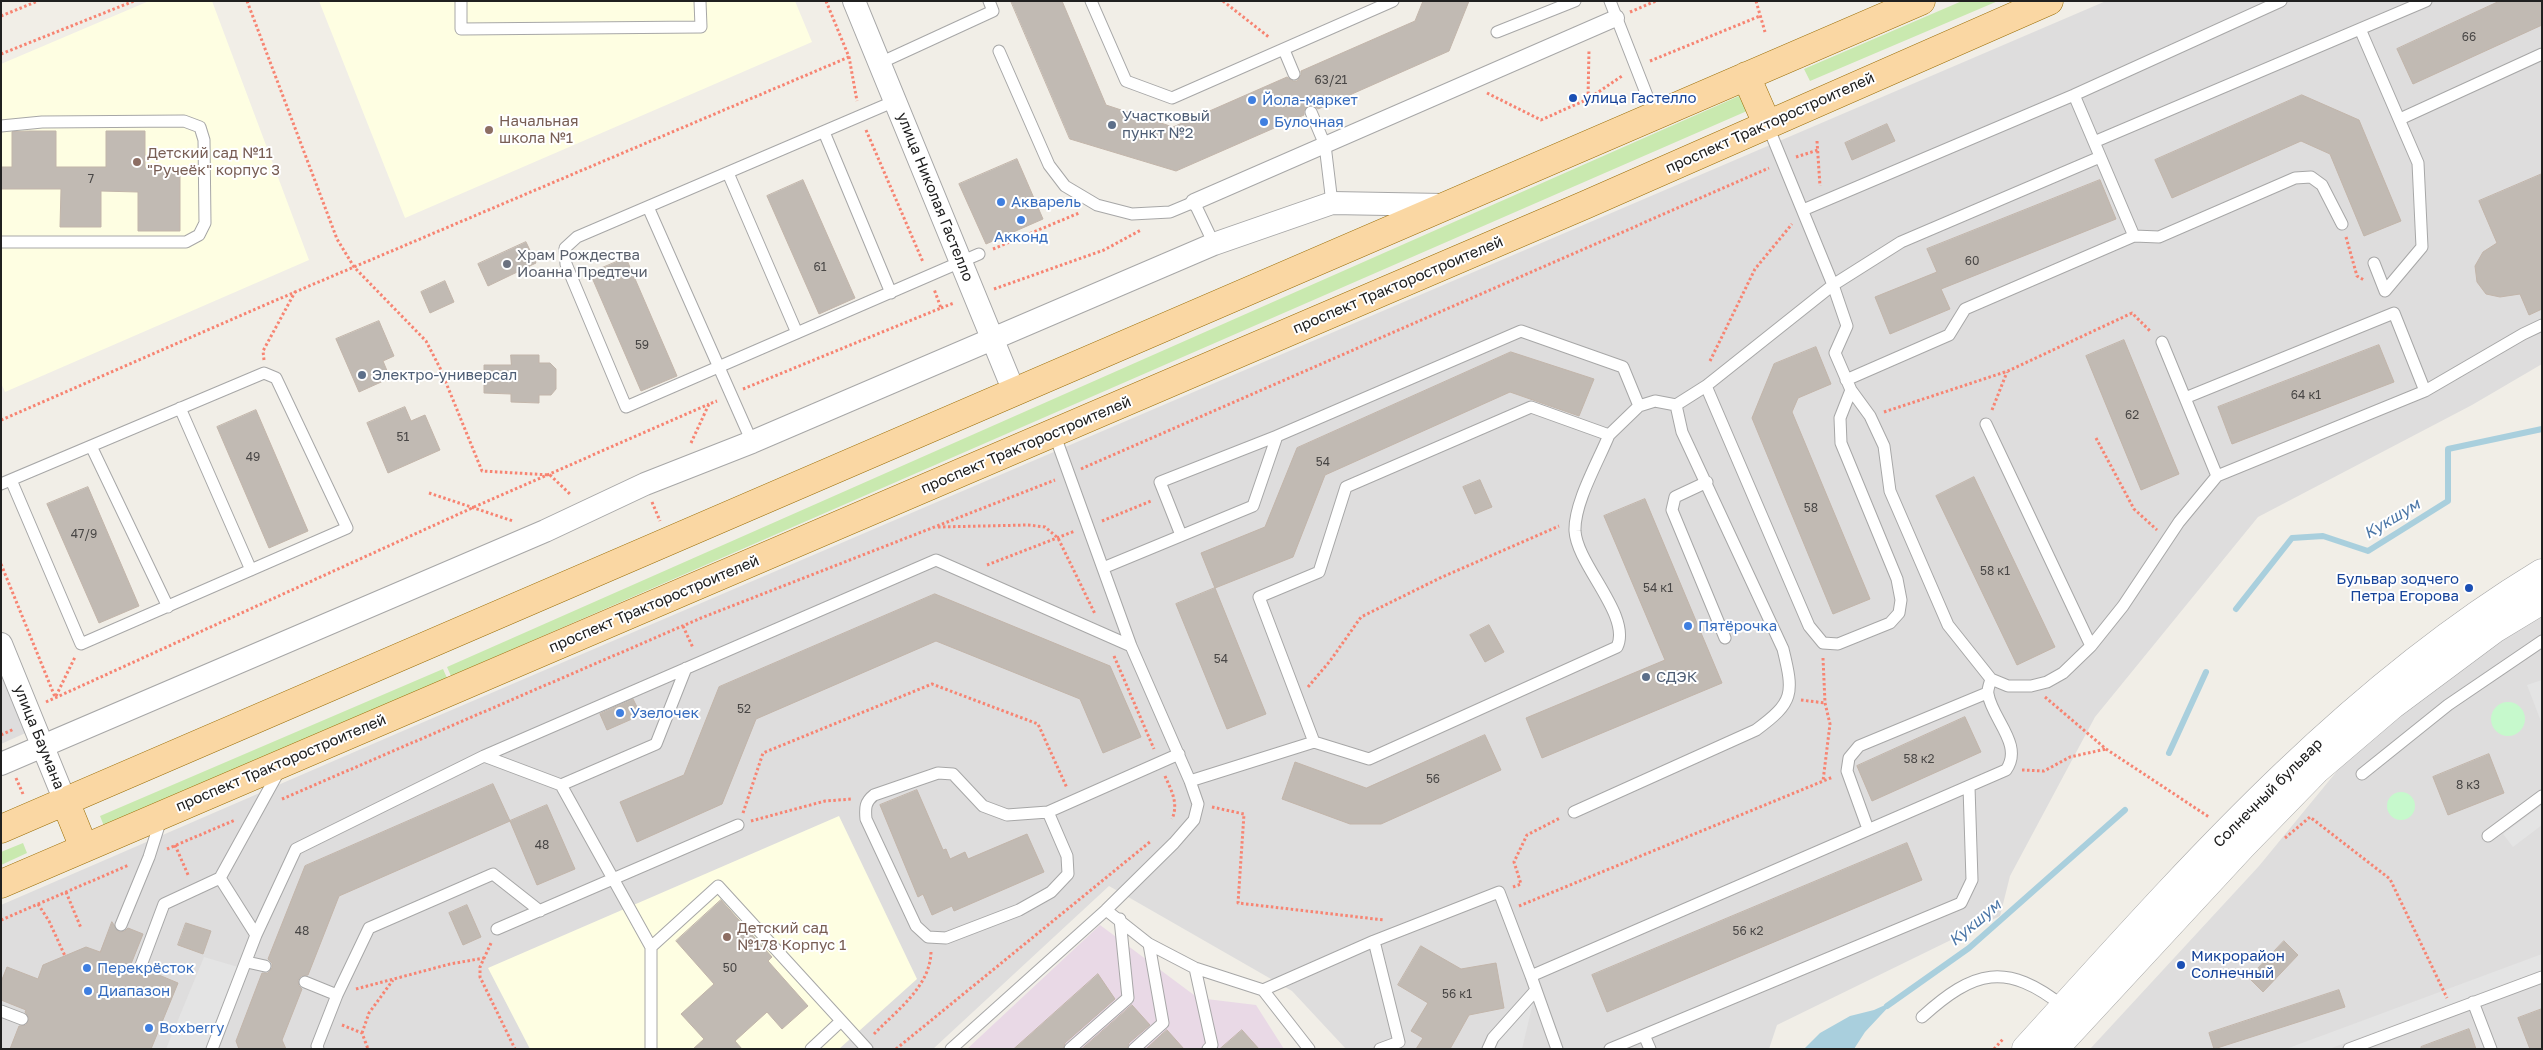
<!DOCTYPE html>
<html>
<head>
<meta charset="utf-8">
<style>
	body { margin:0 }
	#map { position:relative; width:2543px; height:1050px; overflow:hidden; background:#f1eee7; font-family:"Golos Text",sans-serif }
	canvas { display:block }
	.frame { position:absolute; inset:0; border:2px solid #202020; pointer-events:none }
</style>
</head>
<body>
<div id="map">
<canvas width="2543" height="1050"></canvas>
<div class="frame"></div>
</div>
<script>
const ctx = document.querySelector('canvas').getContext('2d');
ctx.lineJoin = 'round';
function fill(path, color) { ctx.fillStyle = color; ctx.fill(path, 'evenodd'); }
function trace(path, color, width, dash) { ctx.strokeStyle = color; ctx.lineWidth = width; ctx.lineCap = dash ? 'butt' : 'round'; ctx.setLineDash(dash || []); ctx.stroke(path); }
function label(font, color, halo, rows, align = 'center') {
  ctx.font = font + ' "Golos Text",sans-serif'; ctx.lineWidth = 4; ctx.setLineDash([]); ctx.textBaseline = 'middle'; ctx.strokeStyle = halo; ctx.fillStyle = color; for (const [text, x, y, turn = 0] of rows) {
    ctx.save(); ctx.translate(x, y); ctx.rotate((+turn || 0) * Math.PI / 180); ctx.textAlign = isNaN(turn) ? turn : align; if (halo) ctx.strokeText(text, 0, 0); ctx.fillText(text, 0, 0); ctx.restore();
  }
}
fill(new Path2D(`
	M2106,1H2542V364L2472,405L2258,517L2095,717L2010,876L2000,916L1777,1025L1769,1049H1346L1292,991L1109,886L933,1049H1V905L412,727Z
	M2542,611V1049H2090L2259,866L2351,754L2422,695Z
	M1,660L30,731L1,744Z`), '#dedddd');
fill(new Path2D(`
	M1100,925L1198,998L1256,1005L1284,1049H967Z`), '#e9d9e6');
fill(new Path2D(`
	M149,1H212L309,260L5,392L1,383V64Z
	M319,1H795L812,42L405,218Z
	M839,816L917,979L839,1049H530L488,968Z`), '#fefee2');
fill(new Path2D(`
	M1962,1H1998L1810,81L1804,69Z
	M1739,96L1747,111L451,676L447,667Z
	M443,669L447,678L104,826L100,816Z
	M23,843L27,853L1,865V852Z`), '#c9e9af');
fill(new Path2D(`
	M2491 719a17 17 0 1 1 34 0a17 17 0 1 1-34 0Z
	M2387 806a14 14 0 1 1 28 0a14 14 0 1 1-28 0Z`), '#c6f9cc');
fill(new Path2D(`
	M2542,680V724L2527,685Z
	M2542,805V825L2513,847L2503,834Z
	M2542,954V970L2329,1049H2286Z
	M204,957L238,967L206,1049H166Z
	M1536,990L1522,1049H1488Z`), '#e4e4e4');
fill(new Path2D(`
	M1894,1001L1865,1032L1854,1049H1804L1820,1033L1850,1016L1874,1010Z`), '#a9cfdd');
trace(new Path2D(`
	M2236,609L2292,538L2323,536L2368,551L2448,501V449L2542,429
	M2169,753L2206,672
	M1887,1006L1969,948L2125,810`), '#a9cfdd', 6);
const building = new Path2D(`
	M1011,1H1062L1106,105L1173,127L1287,77L1293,81H1297L1301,75V71L1415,21L1423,1H1469L1449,51L1318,109L1312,105H1308L1304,111V115L1176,171L1070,139Z
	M2500,1H2542V25L2413,84L2397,49Z
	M2302,95L2359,120L2401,221L2364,236L2330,154L2301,141L2172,198L2155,160Z
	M1887,124L1895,141L1852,160L1845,143Z
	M29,131H56V167H106V131H145V168H180V231H138V192L101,191V227H60L61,189H1V167H12V132Z
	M1017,159L1043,219L986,244L959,184Z
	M2542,174V309L2529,315L2520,294L2500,297L2486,294L2477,282L2475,266L2483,252L2497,243L2479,201Z
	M803,180L855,298L819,314L767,196Z
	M2100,180L2116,219L1941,289L1950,309L1890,334L1875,297L1937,272L1927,249Z
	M526,242L536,263L488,286L478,264Z
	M626,258L677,376L641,391L590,273Z
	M445,281L454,302L430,313L421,292Z
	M379,321L394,356L383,361L390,378L359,392L336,339Z
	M2124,340L2179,474L2141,490L2086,356Z
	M2379,345L2394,382L2232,444L2218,407Z
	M1816,347L1831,384L1798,398L1792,412L1870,599L1833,614L1752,418L1774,364Z
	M1511,352L1594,379L1579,416L1510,392L1325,475L1293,557L1215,588L1201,553L1265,527L1297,448Z
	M511,355H539V363H550L556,369V389L551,395H539V403L511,402V394L484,393V365H511Z
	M405,407L411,421L425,415L440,450L388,473L367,423Z
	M256,410L308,531L269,548L217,427Z
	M1974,477L2055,647L2017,665L1936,496Z
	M1480,480L1492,507L1475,514L1463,487Z
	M88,487L139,606L99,623L47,504Z
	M1645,499L1722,683L1542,758L1526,718L1665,660L1604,516Z
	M1215,588L1266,714L1227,729L1176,604Z
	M935,594L1110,666L1141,737L1103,753L1080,699L936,641L756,719L722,804L637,842L620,802L684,775L719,687Z
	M1489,625L1504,652L1485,662L1470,635Z
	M633,699L641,715L607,730L600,714Z
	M1965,717L1981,752L1872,801L1857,766Z
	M1485,735L1501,770L1381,824H1350L1282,799L1295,762L1366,788Z
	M2489,754L2504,793L2448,815L2433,777Z
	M493,784L510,821L339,896L308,975L301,976L298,980L299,986L302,989L282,1040L286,1049H239L236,1041L262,973H268L272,968V963L268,959L305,866Z
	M917,790L943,850L946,849L950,859L965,852L968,859L1027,834L1044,872L954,911L952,906L932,915L923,894L918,897L880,805Z
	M547,805L575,869L537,885L510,821Z
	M1907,843L1922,880L1607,1012L1592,975Z
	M721,900L772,957L768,961L808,1006L782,1029L767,1012L735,1041L742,1049H693L704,1039L681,1014L714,984L676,941Z
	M467,905L481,937L463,945L449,913Z
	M112,922L119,932L125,931L128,928L143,934L131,964L135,973L142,975L147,970L178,983L151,1049H10L19,1026L26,1025L29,1018L25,1012L26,1010L1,1000V982L7,967L38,979L43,965L86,947L100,952Z
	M186,923L211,931L203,954L178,945Z
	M2284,941L2298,955L2263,992L2249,978Z
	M1421,946L1461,969L1496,963L1504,1008L1469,1015L1450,1049H1416L1423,1038L1411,1031L1428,1003L1398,985Z
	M1098,974L1115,999L1065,1043L1063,1049H1014Z
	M2339,990L2345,1007L2214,1049L2209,1033Z
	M1132,1005L1150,1025L1129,1043L1127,1049H1082Z
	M2542,1009V1049H2530L2518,1018Z
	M2469,1029L2476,1049H2421V1047Z
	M1167,1030L1184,1049H1146L1160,1036Z
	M1242,1030L1259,1049H1220Z`);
fill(building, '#c1bab3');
trace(building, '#c2b5aa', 1);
const service = new Path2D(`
	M461,1V29L701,27L700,1
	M1091,1L1126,81L1172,98L1393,1
	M1610,1L1655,116
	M2360,29L2418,163L2422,247L2385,291L2374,263
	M1497,32L1575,1
	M1284,50L1294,74
	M999,51L1049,165L1065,186L1097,205L1132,214L1170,212L1194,202L1214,244
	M880,63L993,11L989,1
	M2074,95L2134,236L2159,237L2295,178L2311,177L2322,185L2342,224
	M895,101L577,237L565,248L566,264L626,407L979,254
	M1311,112L1325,145L1332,203
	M2400,119L2542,54
	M1767,124L1833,285L1847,326L1835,353L1851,390L1870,416L1884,446L1890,491L1948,625L1991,679L2008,686H2031L2047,682L2063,673L2091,646L2123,606L2179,522L2217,476
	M1,126L42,122L184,121L200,127L204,140L205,223L199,235L186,242H1
	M824,132L891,293
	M2094,142L2426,1
	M728,173L797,333
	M648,207L752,442
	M1803,210L2074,95L2281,1
	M2162,342L2185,398L2394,313L2425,391L2217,476L2185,398
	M1846,380L1949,335L1965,309L2134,236
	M1706,386L1809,626L1823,643L1838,644L1890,623L1899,613L1901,600L1897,579L1841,443L1840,418L1851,390
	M2425,391L2523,334L2542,325
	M1639,406L1655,401L1676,405L1706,386L1833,285L1901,242L2100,157
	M180,408L251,570
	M1986,424L2091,646
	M91,446L168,607
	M1707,482L1675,497L1672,510L1725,638
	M1,484L264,373L276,378L347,528L81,644L11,480
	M1181,535L1160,482L1277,436
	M1103,568L1253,506L1277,436L1521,331L1623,367L1639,406L1609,435L1531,407L1346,487L1319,572L1259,597L1314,742L1369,759L1617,647C1632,616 1577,565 1575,531C1574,503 1598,462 1609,435
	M484,756L561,785L656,744L686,668
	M938,773L953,774L983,806L1007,815L1048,812L1067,856L1068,874L1051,892L1019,910L946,938L928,937L916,926L866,819C865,808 865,802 874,795Z
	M2362,774L2448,705L2542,641
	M1190,781L1314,742
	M561,785L651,947V1049
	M1048,812L1179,754
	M1574,812L1756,730C1794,702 1794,694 1783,649L1682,432L1676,405
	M1868,829L1847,771L1849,758L1859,746L1987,693
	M2488,836L2542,796
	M220,878L256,935
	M1106,910L1149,944L1195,968L1263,990L1374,941L1499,892L1531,976L2006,770C2024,745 1992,719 1988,694C1987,690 1990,683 1991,679
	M121,925L149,857L161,819
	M497,929L738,825
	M1374,941L1399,1042L1380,1049
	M651,947L718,886L867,1049
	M247,962L265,966
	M140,968L164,904L220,878L279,771
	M1195,968L1212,1045L1208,1049
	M1531,976L1557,1049
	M305,982L337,995L317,1046L318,1049
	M1263,990L1309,1049
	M337,995L369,928L493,874L540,911
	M2473,1002L2491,1049
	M1,1011L22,1019
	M1922,1017C1974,970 2006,961 2064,1007
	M1644,1035L1961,903L1972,880L1969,787
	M212,1049L256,935L296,849L484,756L936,560L1131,646
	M811,1049L841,1021
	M951,1049L1106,910L1174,843L1194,820L1198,804L1190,781L1131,646L1054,433
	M1070,1049L1128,998L1120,919
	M1134,1049L1163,1023L1149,944
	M1488,1049L1493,1038L1536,990
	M1610,1049L1644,1035L1650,1049
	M2349,1049L2542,977`);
const pedestrian = new Path2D(`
	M1194,202L1616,18`);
const minor = new Path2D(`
	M854,1L1015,394
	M1,644L65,801
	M1,764L545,531L645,484L752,442L1214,244L1332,203L1444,205`);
const tertiary = new Path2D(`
	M2026,1049C2184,875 2339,696 2542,573
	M2054,1049L2242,846L2317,769L2392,705L2494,629L2542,600`);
const primary = new Path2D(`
	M1746,76L1767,124
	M65,801L84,848
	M1,829L1921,1
	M1,884L1585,205L2049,1`);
trace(service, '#a7a7a7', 13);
trace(pedestrian, '#a7a7a7', 18);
trace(minor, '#a7a7a7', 24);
trace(tertiary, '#a7a7a7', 29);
trace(primary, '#996c03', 29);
trace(new Path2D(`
	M247,1L337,239L354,267L426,341L440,368L482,471L550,475L571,495
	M826,1L849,57L857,101
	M1223,1L1270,38
	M1756,1L1765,32
	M1630,12L1656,1
	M1,16L38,1
	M1,54L134,1
	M1650,61L1760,16
	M1487,93L1541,120L1588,99L1622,76
	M1588,99L1589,50
	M866,130L923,262
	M1817,141L1820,186
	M1796,157L1818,150
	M2346,237L2357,276L2364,280
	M993,249L1079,213
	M994,289L1104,250L1141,230
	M941,308L954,303
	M264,360L263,351L295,292
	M1710,361L1755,269L1792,224
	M743,389L941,308L934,289
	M1992,410L2007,372
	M1884,412L2008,371L2132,313L2151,332
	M1,420L295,292L849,57
	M2096,438L2134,509L2157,530
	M691,443L709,404L717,401
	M1081,469L1769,168
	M429,493L513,521
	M652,502L660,521
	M1102,521L1151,501
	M938,527L1028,525L1045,527L1058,538L1095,614
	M1,564L55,697
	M987,565L1075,531
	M683,626L693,648
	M1114,656L1154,749
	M1823,658L1825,703L1830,724L1823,781
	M1308,687L1330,661L1361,617L1442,577L1559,526
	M56,696L75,657
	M2045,697L2106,749L2209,817
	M1801,700L1825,703
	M46,702L472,508L709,404
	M1,735L14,729
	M2022,770L2044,771L2070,757L2106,749
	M1165,776C1171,790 1179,803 1172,819
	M16,778L23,794
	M282,799L701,618L1055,480
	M1212,807L1244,814L1238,903L1384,920
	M743,813L763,753L932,684L1038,724L1067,788
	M751,821L825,801L852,799
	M2285,838L2310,817L2390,879L2447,998
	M175,845L189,877
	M167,849L235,820
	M1513,887L1521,884L1514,862L1527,835L1560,818
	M66,892L81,928
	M38,904L49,921L65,956
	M1519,906L1833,777
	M1,920L129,865
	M491,943L480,967V977L515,1049
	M356,989L450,964L484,958
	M342,1025L362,1033L368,1049
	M362,1033L369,1013L393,980
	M874,1034C896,1011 931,986 931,951
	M896,1049L1151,841
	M1994,1049L2004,1038`), '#f78472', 3, [2.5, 2.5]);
trace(service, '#fff', 11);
trace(pedestrian, '#fff', 16);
trace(minor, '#fff', 22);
trace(tertiary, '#fff', 28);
trace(primary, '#fad7a3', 28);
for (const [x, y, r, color] of [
	[1573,98,5,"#1a4fb4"],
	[1252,100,5,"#3f7fe0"],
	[1264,122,5,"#3f7fe0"],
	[1112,125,5,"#5c6f8a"],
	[489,130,5,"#8d6e63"],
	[137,162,5,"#8d6e63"],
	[1001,202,5,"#3f7fe0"],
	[1021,220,5,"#3f7fe0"],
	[507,264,5,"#6b7280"],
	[362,375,5,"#5c6f8a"],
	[2469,588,5,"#1a4fb4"],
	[1688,626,5,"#3f7fe0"],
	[1646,677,5,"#5c6f8a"],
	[620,713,5,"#3f7fe0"],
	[727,937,5,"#8d6e63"],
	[2181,965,5,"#1a4fb4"],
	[87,968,5,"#3f7fe0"],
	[88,991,5,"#3f7fe0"],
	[149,1028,5,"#3f7fe0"]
]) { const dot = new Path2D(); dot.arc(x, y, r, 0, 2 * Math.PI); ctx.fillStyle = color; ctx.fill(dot); trace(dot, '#fff', 2); }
label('12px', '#484645', null, [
	["66",2469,37],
	["63/21",1331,80],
	["7",91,179],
	["60",1972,261],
	["61",820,267],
	["59",642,345],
	["64 к1",2306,395],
	["62",2132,415],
	["51",403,437],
	["49",253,457],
	["54",1323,462],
	["58",1811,508],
	["47/9",84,534],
	["58 к1",1995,571],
	["54 к1",1658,588],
	["54",1221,659],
	["52",744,709],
	["58 к2",1919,759],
	["56",1433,779],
	["8 к3",2468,785],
	["48",542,845],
	["48",302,931],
	["56 к2",1748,931],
	["50",730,968],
	["56 к1",1457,994]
]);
label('15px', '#164399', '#fff', [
	["улица Гастелло",1583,98],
	["Бульвар зодчего",2459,579,"right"],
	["Петра Егорова",2459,596,"right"],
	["Микрорайон",2191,956],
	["Солнечный",2191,973]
], 'left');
label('15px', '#366cbe', '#fff', [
	["Йола-маркет",1262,100],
	["Булочная",1274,122],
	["Акварель",1011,202],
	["Акконд",1021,237,"center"],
	["Пятёрочка",1698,626],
	["Узелочек",630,713],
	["Перекрёсток",97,968],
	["Диапазон",98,991],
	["Boxberry",159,1028]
], 'left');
label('15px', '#4e5e75', '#fff', [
	["Участковый",1122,116],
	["пункт №2",1122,133],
	["Электро-универсал",372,375],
	["СДЭК",1656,677]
], 'left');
label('15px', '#785e54', '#fff', [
	["Начальная",499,121],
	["школа №1",499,138],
	["Детский сад №11",147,153],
	["\"Ручеёк\" корпус 3",147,170],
	["Детский сад",737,928],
	["№178 Корпус 1",737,945]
], 'left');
label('15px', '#202020', '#fff', [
	["проспект Тракторостроителей",1770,123,-24],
	["улица Николая Гастелло",935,197,68],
	["проспект Тракторостроителей",1398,285,-23],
	["проспект Тракторостроителей",1026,445,-23],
	["проспект Тракторостроителей",654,604,-23],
	["улица Баумана",39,737,68],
	["проспект Тракторостроителей",281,763,-23],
	["Солнечный бульвар",2268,793,-45]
]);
label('15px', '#5b616d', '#fff', [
	["Храм Рождества",517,255],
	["Иоанна Предтечи",517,272]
], 'left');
label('italic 16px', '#4b76a7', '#fff', [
	["Кукшум",2392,519,-31],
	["Кукшум",1975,923,-40]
]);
</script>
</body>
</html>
